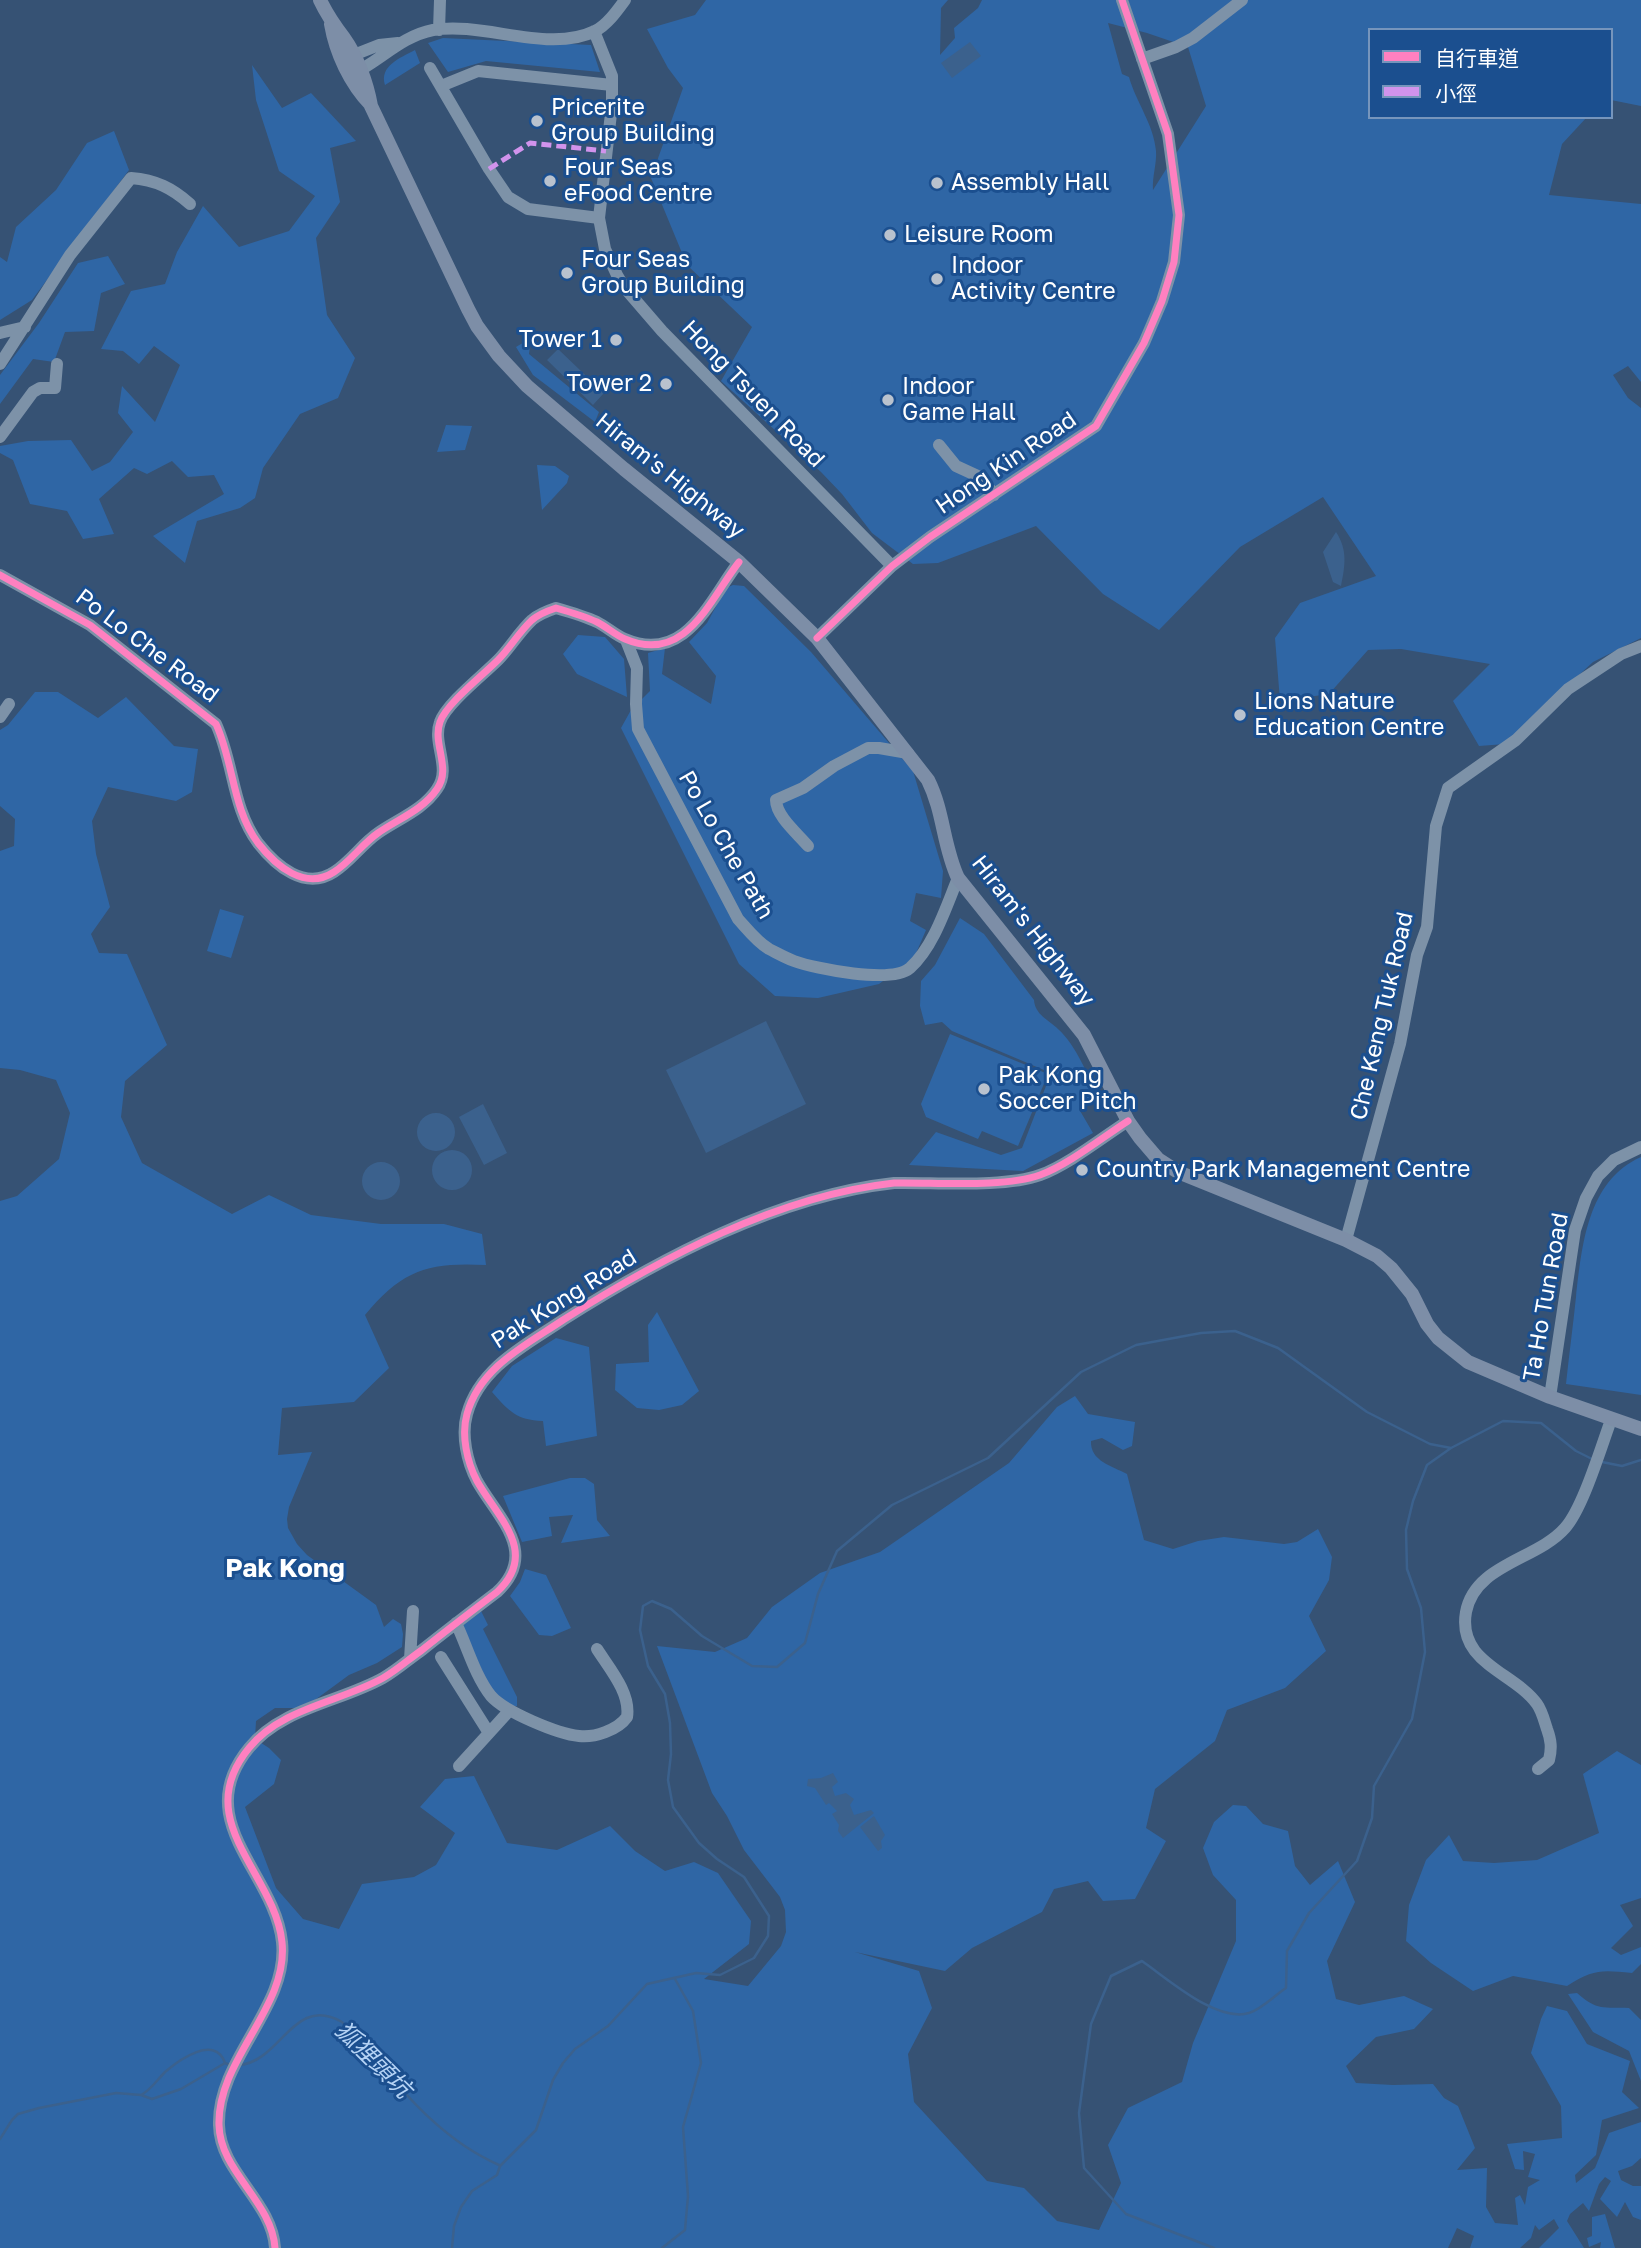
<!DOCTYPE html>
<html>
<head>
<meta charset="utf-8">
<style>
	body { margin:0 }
	#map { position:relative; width:1641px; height:2248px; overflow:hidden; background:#365274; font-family:"Golos Text","Noto Sans TC",sans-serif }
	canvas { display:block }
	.legend { position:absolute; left:1368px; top:28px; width:245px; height:91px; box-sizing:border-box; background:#1b4f8f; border:2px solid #7695bc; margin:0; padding:9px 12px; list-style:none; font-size:21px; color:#fff }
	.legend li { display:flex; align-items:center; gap:14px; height:35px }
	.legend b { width:35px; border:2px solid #7695bc }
</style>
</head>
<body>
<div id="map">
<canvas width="1641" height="2248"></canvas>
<ul class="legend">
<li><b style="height:9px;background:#ff80c0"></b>自行車道</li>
<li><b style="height:9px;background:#d193ec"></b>小徑</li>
</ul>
</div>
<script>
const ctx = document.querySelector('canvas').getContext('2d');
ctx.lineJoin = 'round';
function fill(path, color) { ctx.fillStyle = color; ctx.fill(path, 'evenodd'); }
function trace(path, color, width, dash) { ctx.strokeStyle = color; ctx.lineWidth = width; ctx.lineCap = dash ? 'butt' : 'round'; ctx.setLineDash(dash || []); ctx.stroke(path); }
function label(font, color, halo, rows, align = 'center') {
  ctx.font = font + ' "Golos Text","Noto Sans TC",sans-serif'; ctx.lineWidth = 6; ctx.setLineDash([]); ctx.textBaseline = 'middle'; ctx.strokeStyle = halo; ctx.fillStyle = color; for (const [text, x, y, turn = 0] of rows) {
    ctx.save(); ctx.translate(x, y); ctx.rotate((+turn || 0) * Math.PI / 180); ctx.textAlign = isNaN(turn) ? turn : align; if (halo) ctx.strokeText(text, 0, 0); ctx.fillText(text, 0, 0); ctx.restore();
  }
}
fill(new Path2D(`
	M706,0H948L941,8L940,55L955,38L954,28L978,8L982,0H1641V106L1611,100V30H1370V117H1587L1562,144L1549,195L1641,204V382L1628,366L1613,375L1628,398L1641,408V638L1593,662L1505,744L1479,746L1453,701L1490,664L1401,649L1368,650L1329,694L1280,701L1275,638L1300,603L1376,576L1323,497L1240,547L1159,630L1103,594L1036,526L938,563L913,564L872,533L842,494L821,472L721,381L752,327L687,265L651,178L683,88L668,68L647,29L695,15ZM1108,23L1147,33L1188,47L1206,106L1153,190C1152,177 1157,163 1156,151C1154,125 1136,102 1129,77L1122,74Z
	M443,38L591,45L600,72L486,61L448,72L428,43Z
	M415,50L420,63L385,85C379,66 400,58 415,50Z
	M252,65L282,108L311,93L356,141L330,148L340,202L316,238L327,315L355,358L338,398L300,414L263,468L255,498L240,508L197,521L185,563L153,536L224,494L214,475L188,477L172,461L147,474L134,468L99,499L114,534L83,539L67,511L30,504L13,460L0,453V446L28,441L71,440L92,471L110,462L133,432L118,413L122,386L155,422L180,365L154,346L139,364L123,351L101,349L131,291L165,284L177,252L203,206L239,247L289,231L315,196L279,171L256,100Z
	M114,131L129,170L32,300L0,320V257L7,262L16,227L56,190L87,143Z
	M108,256L125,284L101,293L94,331L65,332L54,362L33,359L0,404V375L39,323L78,263Z
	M531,338L529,354L599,412L595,422L533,375L516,347Z
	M446,425L472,426L465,450L437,452Z
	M537,465L555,466L569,476L567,483L542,510Z
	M733,585L744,586L811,652L913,771L943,871L941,898L916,893L910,921L926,930L914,958L879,984L818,998L775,996L739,964L621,728L631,710L650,691L648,653L665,648L662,674L711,704L716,676L689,642L707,623L726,588Z
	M578,635L605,637L624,659L627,697L577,674L563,654Z
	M35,692H58L98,718L126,697L174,746L198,749L192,792L176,801L108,787L92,821L96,854L110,907L91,934L99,953L127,954L167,1045L125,1081L121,1117L142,1163L232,1214L269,1195L311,1215L381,1224H444L482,1234L486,1265C428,1262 402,1270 365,1315L389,1368L354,1402L282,1408L278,1455L312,1452L289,1507L287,1519L288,1528L297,1544L307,1555L376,1605L384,1627L393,1619L401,1624L403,1634L402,1647L377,1663L349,1675L304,1708H275L256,1721L255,1739L269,1748L281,1760L274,1784L245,1807L276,1888L303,1919L339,1929L362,1884L414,1877L436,1865L455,1833L420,1807L445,1779L474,1776L507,1843L557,1850L610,1826L635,1851L665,1871L694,1862L718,1873L751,1921L749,1944L704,1979L748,1986L781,1946L786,1932L785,1910L780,1897L744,1850L727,1816L712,1793L657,1646L715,1652L747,1638L772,1607L820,1573L880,1552L1009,1463L1057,1407L1075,1396L1088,1414L1135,1422L1132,1446L1123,1450L1102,1438L1091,1441C1090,1461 1112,1466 1127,1474L1144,1540L1173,1549L1198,1541L1224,1537L1284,1544L1297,1542L1318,1529L1332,1557L1329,1580L1309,1616L1326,1651L1285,1688L1227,1710L1215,1741L1155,1789L1146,1828L1166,1841L1135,1899L1103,1901L1088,1881L1054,1889L1042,1912L972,1948L945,1971L855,1952L919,1971L932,2008L908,2054L914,2102L987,2181L1024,2188L1057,2221L1099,2230L1121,2183L1108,2145L1128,2108L1182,2082L1193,2043L1236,1941V1900L1213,1875L1203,1848L1214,1822L1233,1805L1246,1806L1263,1824L1288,1831L1295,1866L1310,1885L1338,1861L1355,1902L1327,1961L1336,1999L1359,2005L1404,1996L1433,2009L1414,2029L1376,2037L1346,2066L1356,2083L1393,2085L1433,2084L1444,2098L1458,2106L1475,2148L1457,2170L1487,2168L1486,2207L1495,2223L1518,2225L1515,2198L1520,2195L1525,2205L1528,2187L1540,2180L1528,2177L1535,2154L1523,2151L1524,2170L1515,2169L1507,2144L1562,2138L1561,2106L1531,2053L1541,2019L1547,2006L1567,2011L1587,2044L1630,2061L1622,2092L1639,2108L1602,2120L1596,2155L1575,2175L1576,2183L1595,2168L1609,2133L1641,2122V2158L1632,2166L1618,2171L1621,2180L1633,2186H1641V2220L1633,2217L1625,2202L1617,2217L1600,2199L1611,2181L1605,2177L1599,2184L1589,2211L1583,2203L1570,2214L1567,2221L1584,2248H1539L1559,2228L1554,2219L1539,2230L1535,2225L1531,2238L1520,2248H1470L1474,2236L1457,2228L1448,2248H0V1201L17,1196L59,1159L70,1113L56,1080L20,1070L0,1068V851L14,846L15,819L0,806V730L8,725Z
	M220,909L244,916L231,958L207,951Z
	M960,918L984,934L1034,1000C1035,1015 1049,1020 1058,1029C1077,1046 1087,1075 1099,1098L1079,1109L1093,1133L1023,1171L909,1165L936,1132L1001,1155L1022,1148L1051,1073L952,1031L942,1022L925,1025L920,1006L921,981L935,965Z
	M950,1034L1048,1074L1018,1146L982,1131L978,1139L926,1117L921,1104Z
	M1641,1157V1395L1566,1384C1569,1355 1573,1326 1576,1297C1582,1246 1587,1181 1641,1157Z
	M657,1312L699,1391L682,1405L659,1410L637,1408L615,1390L616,1364L649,1362L648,1325Z
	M556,1338L589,1347L597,1436L546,1446L543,1421C516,1420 509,1411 492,1392L512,1366Z
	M570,1478H585L594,1484L597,1520L610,1536L561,1543L573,1515L549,1517L552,1536L522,1542L503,1496Z
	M525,1569L546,1575L571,1628L552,1636L539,1635L510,1596L520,1582Z
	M479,1607L488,1625L483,1629L517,1697V1706L508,1707L492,1692L459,1622Z
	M1617,1751L1641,1765V1898L1620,1905L1633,1926L1611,1948L1621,1955L1641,1947V1964L1632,1973C1601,1970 1594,1969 1567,1986L1513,1976L1473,1991L1431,1963L1406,1941L1409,1905L1426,1860L1449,1835L1463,1861L1494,1863L1537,1860L1599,1833L1583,1774Z
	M1577,1993C1597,2011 1604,2007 1629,2008L1641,2020V2081L1629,2051L1593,2032L1568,1994Z
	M1605,2214L1615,2248H1600L1601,2242L1589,2247L1587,2238L1592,2236V2217Z`), '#2f66a5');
fill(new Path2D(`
	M970,42L981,56L952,78L941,63Z
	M558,349L604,393L593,405L547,360Z
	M1336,532C1348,550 1345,566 1341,586L1333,582L1323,552Z
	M766,1021L806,1104L706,1153L666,1070Z
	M483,1104L507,1153L484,1165L459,1117Z
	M417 1132a19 19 0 1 1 38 0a19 19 0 1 1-38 0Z
	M432 1170a20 20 0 1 1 40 0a20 20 0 1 1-40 0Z
	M362 1181a19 19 0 1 1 38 0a19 19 0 1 1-38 0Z
	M833,1773L838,1782L832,1787L835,1796L846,1793L854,1799L850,1805L854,1815L871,1810L874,1813L843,1838L838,1831L839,1825L832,1814L837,1811L829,1803L826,1805L815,1788L807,1786L808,1779L821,1778Z
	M874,1816L885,1835L881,1841L882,1848L878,1851L860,1827Z`), '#3b618d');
trace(new Path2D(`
	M1602,1462L1622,1466L1641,1460
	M239,2065C281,2062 293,1994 342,2022C390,2074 432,2136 499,2165
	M141,2095C151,2090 157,2080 165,2072C179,2060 215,2034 225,2063
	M0,2139L12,2120L18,2114L39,2108L116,2093L141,2095L152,2099L181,2089L225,2063L230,2065
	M452,2248L454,2226L461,2207L472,2191L497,2175L500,2166L536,2130L553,2080L563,2063L575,2049L608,2026L647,1984L696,1973L720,1975L754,1958L768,1936L769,1916L744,1877L717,1859L699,1843L673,1807L668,1780L671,1754L670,1723L665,1694L648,1666L640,1630L643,1606L652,1601L671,1609L702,1636L752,1666L777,1667L805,1643L818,1594L837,1551L892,1505L988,1458L1081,1372L1136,1345L1201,1333L1235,1331L1278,1348L1367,1412L1430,1444L1451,1448
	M662,2248L685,2230L688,2196L683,2127L701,2063L693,2011L675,1979
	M1214,2248L1126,2214L1084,2168L1079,2113L1091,2024L1111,1976L1142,1961C1168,1979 1217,2023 1249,2013C1262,2009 1275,1995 1286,1988L1287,1951L1309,1913L1357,1861L1372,1818L1374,1786L1412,1719L1425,1652L1421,1608L1407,1569L1406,1530L1413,1501L1427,1465L1451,1448L1503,1421L1541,1423L1576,1451L1592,1459`), '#3b618d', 2.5);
trace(new Path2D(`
	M439,30L440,0
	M594,31L612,76V105L599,218L605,249L617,275L624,287L662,331L892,566
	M346,58L379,45L398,43
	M1142,59L1176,47L1193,38L1242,0
	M430,68L489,169L508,197L528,209L599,218
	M353,74C381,60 402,36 433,30C483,21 548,54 595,31C607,25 617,11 625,0
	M441,86L478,71L612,85
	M0,333L25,327
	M0,364L70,255L131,178C156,180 172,188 190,204
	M0,437L33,392L40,388H55L57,364
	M939,445L956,466L982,478L994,495
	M0,575L90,625L216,724C234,763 232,808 258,843C276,866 305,891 334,872C351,861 362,844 378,833C398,819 423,810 437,789C452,768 432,744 440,722C446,704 483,675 498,660C510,648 519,632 532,620C539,614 547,611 556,608C570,612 584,616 597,622C607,627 615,635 625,639C686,665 710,599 739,562
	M817,638L892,566L930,537L1096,426L1144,343L1162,301L1174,262L1179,215L1168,134L1122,0
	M626,640L637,668L636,704L638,729L738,919C748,930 757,942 769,949C777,953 786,958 794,961C816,969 892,984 910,968C934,946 946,907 958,878
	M0,717L9,704
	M808,846C798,834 776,816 776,800L803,788L834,766L868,748H879L908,753
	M1346,1240L1400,1044L1417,955L1427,927L1436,826L1448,788L1516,740L1568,689L1621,654L1641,646
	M1550,1397L1575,1230L1586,1198L1598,1176L1614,1160L1641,1147
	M456,1623C467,1646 475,1676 491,1696C505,1712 558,1734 579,1736C594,1738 618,1730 627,1717C631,1693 609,1668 597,1649
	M441,1657L489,1733
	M410,1659L413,1611
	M459,1766L509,1711
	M1538,1769L1549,1760C1552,1748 1551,1740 1547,1729C1544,1720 1542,1711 1537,1704C1514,1672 1457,1663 1466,1612C1475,1564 1537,1560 1565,1528C1583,1508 1601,1447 1611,1420
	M275,2248C272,2201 220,2172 219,2125C217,2059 289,2007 282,1942C275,1873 189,1821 249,1748C281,1708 340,1702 383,1678C397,1670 409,1659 422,1650C447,1630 472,1611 497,1592C540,1552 497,1517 477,1481C467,1462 461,1435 467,1414C480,1367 526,1345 563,1320C661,1258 777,1196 894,1183C934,1182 1004,1188 1040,1175C1068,1165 1103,1137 1128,1121`), '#7d92a8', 12);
trace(new Path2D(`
	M320,0C327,15 334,25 344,38C357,56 367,83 371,106L468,309L477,326L499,356L527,386L624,469L739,562L817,638L928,780C944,812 943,846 958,878L1084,1035L1128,1121L1140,1138L1158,1159L1178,1172L1346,1240L1377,1256L1391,1268L1412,1294L1427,1324L1438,1338L1468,1362L1550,1397L1641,1429
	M331,24C336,53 350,83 371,105`), '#7d8ea7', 14);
trace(new Path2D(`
	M489,169L530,143L606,151`), '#d193ec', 5, [10, 5]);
trace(new Path2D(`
	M0,575L90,625L216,724C234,763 232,808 258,843C276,866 305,891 334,872C351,861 362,844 378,833C398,819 423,810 437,789C452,768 432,744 440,722C446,704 483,675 498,660C510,648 519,632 532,620C539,614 547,611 556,608C570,612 584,616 597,622C607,627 615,635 625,639C686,665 710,599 739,562
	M817,638L892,566L930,537L1096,426L1144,343L1162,301L1174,262L1179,215L1168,134L1122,0
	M275,2248C272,2201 220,2172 219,2125C217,2059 289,2007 282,1942C275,1873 189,1821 249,1748C281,1708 340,1702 383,1678C397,1670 409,1659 422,1650C447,1630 472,1611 497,1592C540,1552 497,1517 477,1481C467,1462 461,1435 467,1414C480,1367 526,1345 563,1320C661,1258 777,1196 894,1183C934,1182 1004,1188 1040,1175C1068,1165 1103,1137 1128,1121`), '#ff80c0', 7);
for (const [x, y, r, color] of [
	[537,121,7,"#b9c2ce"],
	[550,181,7,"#b9c2ce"],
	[937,183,7,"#b9c2ce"],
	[890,235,7,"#b9c2ce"],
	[567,273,7,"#b9c2ce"],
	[937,279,7,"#b9c2ce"],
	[616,340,7,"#b9c2ce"],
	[666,384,7,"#b9c2ce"],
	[888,400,7,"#b9c2ce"],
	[1240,715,7,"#b9c2ce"],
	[984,1089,7,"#b9c2ce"],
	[1082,1170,7,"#b9c2ce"]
]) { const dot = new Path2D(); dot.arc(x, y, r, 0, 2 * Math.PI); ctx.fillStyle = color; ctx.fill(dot); trace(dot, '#1b4f8f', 2.5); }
label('23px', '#fff', '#1b4f8f', [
	["Pricerite",551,108],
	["Group Building",551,134],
	["Four Seas",564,168],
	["eFood Centre",564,194],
	["Assembly Hall",951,183],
	["Leisure Room",904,235],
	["Four Seas",581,260],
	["Group Building",581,286],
	["Indoor",951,266],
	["Activity Centre",951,292],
	["Tower 1",602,340,"right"],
	["Tower 2",652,384,"right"],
	["Indoor",902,387],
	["Game Hall",902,413],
	["Lions Nature",1254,702],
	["Education Centre",1254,728],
	["Pak Kong",998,1076],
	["Soccer Pitch",998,1102],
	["Country Park Management Centre",1096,1170]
], 'left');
label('23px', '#fff', '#1b4f8f', [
	["Hong Tsuen Road",753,394,46],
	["Hong Kin Road",1006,463,-34],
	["Hiram's Highway",670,476,39],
	["Po Lo Che Road",147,646,37],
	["Po Lo Che Path",726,845,60],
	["Hiram's Highway",1033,931,52],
	["Che Keng Tuk Road",1382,1016,-77],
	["Ta Ho Tun Road",1546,1297,-80],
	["Pak Kong Road",564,1299,-32]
]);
label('italic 24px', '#b5d3f5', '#1b4f8f', [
	["狐狸頭坑",373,2060,45]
]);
label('bold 26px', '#fff', '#1b4f8f', [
	["Pak Kong",285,1569]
]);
</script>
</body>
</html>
